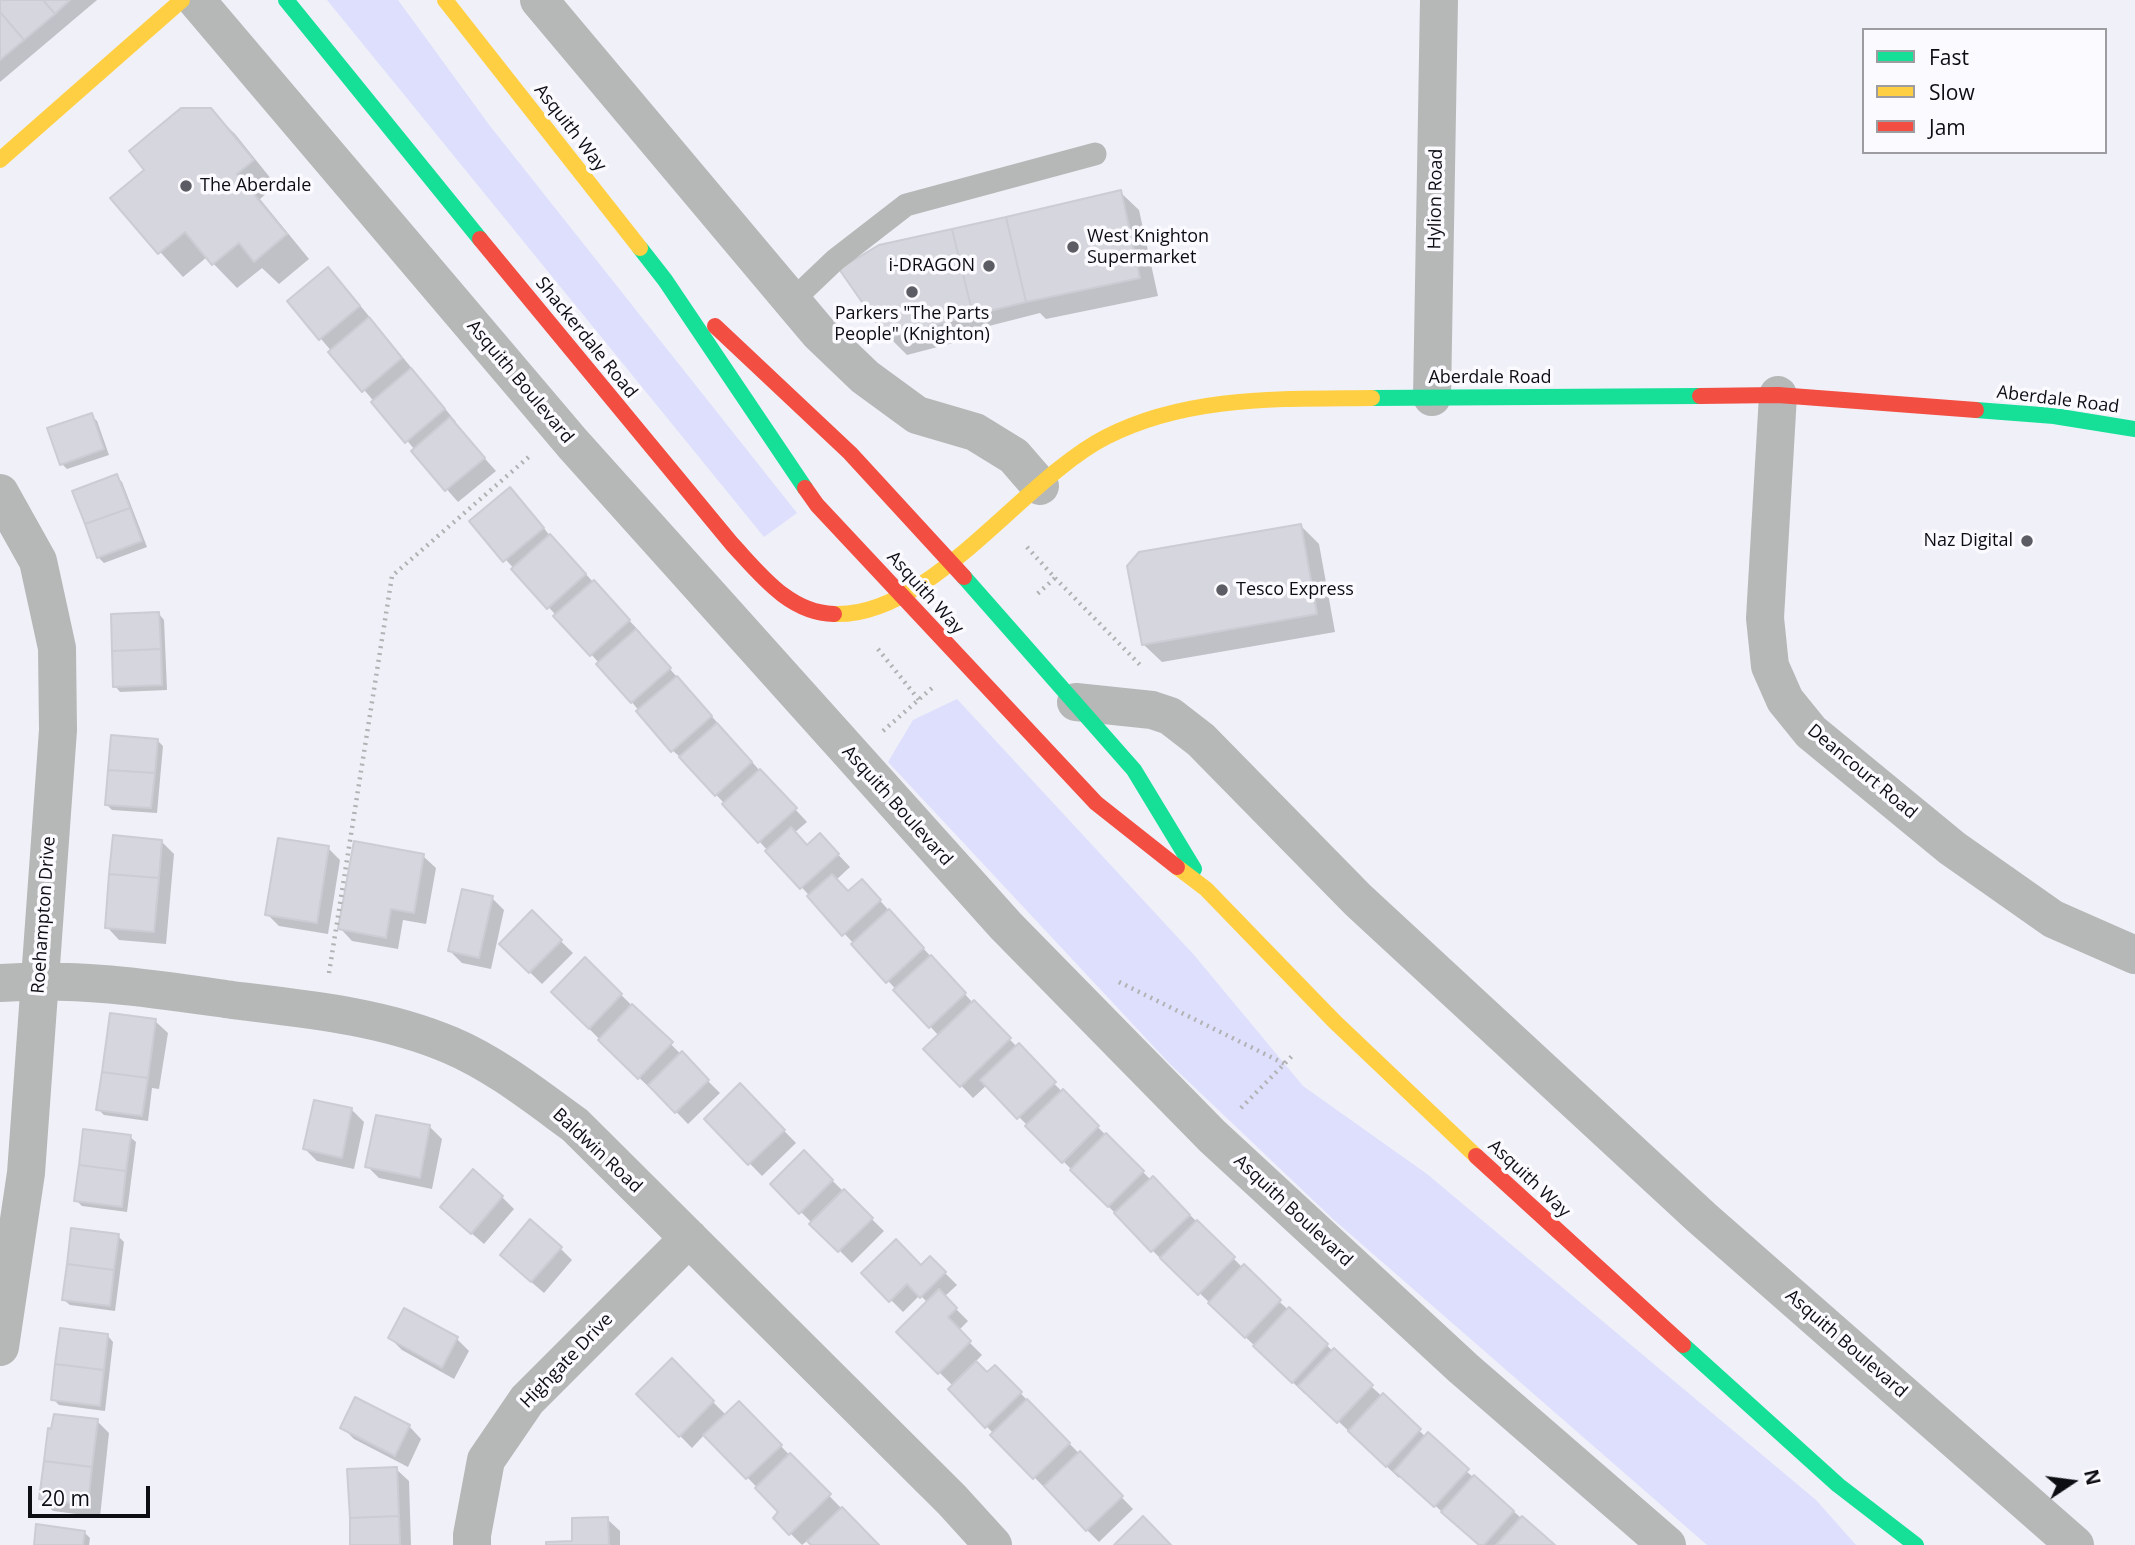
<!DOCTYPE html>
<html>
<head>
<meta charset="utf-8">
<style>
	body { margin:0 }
	#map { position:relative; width:2135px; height:1545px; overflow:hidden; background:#f0f0f9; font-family:"Open Sans",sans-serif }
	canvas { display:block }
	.legend { position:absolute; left:1862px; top:28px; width:245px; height:126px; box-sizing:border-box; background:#fbfbff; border:2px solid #9c9ca1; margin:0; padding:9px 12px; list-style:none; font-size:21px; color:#0d0e14 }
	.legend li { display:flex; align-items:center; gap:14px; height:35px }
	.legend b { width:35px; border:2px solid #9c9ca1 }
	.north { position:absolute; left:2037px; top:1447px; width:70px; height:70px; -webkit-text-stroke:5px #fbfbff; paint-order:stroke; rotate:77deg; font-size:19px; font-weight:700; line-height:28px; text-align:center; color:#0d0e14 }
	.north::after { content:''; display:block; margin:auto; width:24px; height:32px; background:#0d0e14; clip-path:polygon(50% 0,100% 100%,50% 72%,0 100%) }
	.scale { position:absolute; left:28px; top:1486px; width:122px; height:32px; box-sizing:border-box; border:4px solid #0d0e14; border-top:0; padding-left:9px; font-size:21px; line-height:24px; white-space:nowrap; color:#0d0e14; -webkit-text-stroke:5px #fbfbff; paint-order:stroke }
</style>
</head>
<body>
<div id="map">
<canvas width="2135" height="1545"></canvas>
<ul class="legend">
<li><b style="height:9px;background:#16e098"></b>Fast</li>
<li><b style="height:9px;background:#ffcf43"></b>Slow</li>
<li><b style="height:9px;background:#f24e42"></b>Jam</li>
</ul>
<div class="north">N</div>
<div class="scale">20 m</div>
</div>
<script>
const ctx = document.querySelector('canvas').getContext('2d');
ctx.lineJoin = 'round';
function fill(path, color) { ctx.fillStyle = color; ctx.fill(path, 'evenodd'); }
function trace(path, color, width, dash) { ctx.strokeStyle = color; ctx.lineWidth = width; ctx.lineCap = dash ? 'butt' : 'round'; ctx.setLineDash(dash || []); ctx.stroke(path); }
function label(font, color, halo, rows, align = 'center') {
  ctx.font = font + ' "Open Sans",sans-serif'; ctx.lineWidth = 7; ctx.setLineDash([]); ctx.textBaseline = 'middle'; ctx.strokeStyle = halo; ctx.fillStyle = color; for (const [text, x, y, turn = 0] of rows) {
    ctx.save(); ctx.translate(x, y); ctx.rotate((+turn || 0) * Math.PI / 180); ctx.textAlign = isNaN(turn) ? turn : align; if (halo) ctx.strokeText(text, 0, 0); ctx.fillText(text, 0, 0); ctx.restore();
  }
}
fill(new Path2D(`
	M327,0H398L490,126L797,513L764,537Z
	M957,699L1194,955L1303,1086L1427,1174L1816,1500L1856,1545H1707L1334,1220L1170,1064L888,762L913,720Z`), '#dedffc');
fill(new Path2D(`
	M0,0H97L0,82Z
	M210,110L235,134L276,185L260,199L309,259L279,284L262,268L237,288L207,257L183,277L112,199L147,170Z
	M1120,192L1139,210L1158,296L1046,319L1040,313L989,326L991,333L907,355L889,337Z
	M340,281L456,422L454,424L496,471L458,502L413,451L415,450L289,301Z
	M91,415L97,421L109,455L67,469L62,464Z
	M116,476L122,482L147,547L104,563L98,557Z
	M522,501L551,537L641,633L639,634L760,771L807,822L794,833L808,847L832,848L850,867L836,880L849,893L874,894L973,1003L1151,1180L1153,1178L1243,1268L1426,1437L1553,1545H1479L1401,1475L1399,1478L1307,1392L1305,1394L1166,1261L1165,1263L987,1085L973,1098L926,1049L939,1036L686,762L672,750L599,663L471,521Z
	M1301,526L1319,544L1335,632L1162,662L1143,644Z
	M159,614L164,620L167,690L120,692L115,686Z
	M157,740L163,746L157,813L112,810L106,804Z
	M161,841L174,854L166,944L119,940L107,927Z
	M328,848L340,860L328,934L279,926L267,914Z
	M423,856L436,868L426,924L403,920L398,949L352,941L340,928Z
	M492,898L504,910L491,969L462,963L450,951Z
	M532,913L573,953L542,984L501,944Z
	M585,959L720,1093L688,1124L653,1088L651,1089L612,1052L553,992Z
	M155,1021L168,1033L159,1089L152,1088L148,1121L104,1115L98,1109Z
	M740,1086L796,1143L762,1176L706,1119Z
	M352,1110L364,1122L354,1169L317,1161L305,1149Z
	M430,1127L442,1139L432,1189L379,1178L367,1166Z
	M130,1137L136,1142L127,1212L82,1206L76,1200Z
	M804,1153L884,1231L852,1263L773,1184Z
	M502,1197L514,1209L484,1244L455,1219Z
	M118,1236L124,1242L115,1311L70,1305L64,1300Z
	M560,1248L572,1260L544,1293L514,1267Z
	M930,1258L957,1285L944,1297L968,1321L958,1331L982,1355L975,1362L988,1375L995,1367L1133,1509L1099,1542L992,1435L994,1434L950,1389L953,1386L899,1332L928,1303L920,1295L903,1312L864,1273L921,1267Z
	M108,1336L113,1342L105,1411L59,1405L53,1399Z
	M390,1338L457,1339L469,1351L454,1379L402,1350Z
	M672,1361L726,1415L739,1403L877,1545H814L808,1540L802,1545L775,1518L781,1512L705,1434L692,1448L639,1394Z
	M97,1421L109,1433L100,1517L53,1511L41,1499Z
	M409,1426L421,1439L408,1467L354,1439L342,1427Z
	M396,1469L409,1481L411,1545H352Z
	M607,1519L620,1531V1545H548L574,1543Z
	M84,1532L90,1538L89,1545H36Z`), '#0003');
const building = new Path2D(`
	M0,0H43L55,14L24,40L0,12Z
	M43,0H70L55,14Z
	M0,12L24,40L0,60Z
	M181,108H211L254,160L237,174L287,234L254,262L239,243L212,265L185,232L158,254L110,198L144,170L129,151Z
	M1121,190L1140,278L1026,302L1006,217Z
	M1006,217L1026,302L973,315L952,229Z
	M952,229L973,315L887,338L839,269L879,245Z
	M328,267L360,306L319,340L287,301Z
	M369,317L402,358L362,392L328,352Z
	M411,368L445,409L405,443L371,402Z
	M92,413L104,449L60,465L47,428Z
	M450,417L485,458L445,491L411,451Z
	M117,474L130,508L85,524L72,491Z
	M510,487L544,528L503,562L469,521Z
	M130,508L142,541L97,558L85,524Z
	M1301,524L1317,614L1142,645L1127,566L1139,552Z
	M550,534L586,574L547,609L511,569Z
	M594,580L630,620L590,656L553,616Z
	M159,612L161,649L112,651L111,614Z
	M636,629L671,668L631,703L596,664Z
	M161,649L162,685L113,687L112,651Z
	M677,676L712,716L671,752L636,711Z
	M717,723L752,762L715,796L679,757Z
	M111,735L158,739L155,773L108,770Z
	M760,769L797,808L758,843L722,804Z
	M108,770L155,773L151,808L105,805Z
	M791,827L807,845L820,833L839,854L800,889L765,851Z
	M113,835L162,840L159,878L109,874Z
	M278,838L329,846L317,923L265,915Z
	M354,841L424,854L414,913L391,909L386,938L338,929Z
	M109,874L159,878L154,932L105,928Z
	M832,874L848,891L862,879L881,900L842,936L807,896Z
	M462,889L493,896L479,958L448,951Z
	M889,909L924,948L886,983L851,944Z
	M532,910L562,940L529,973L499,944Z
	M931,955L966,993L929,1028L893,990Z
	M585,957L622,994L589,1029L551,992Z
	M974,1000L1011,1038L960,1087L923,1049Z
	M632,1004L673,1042L638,1079L598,1040Z
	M110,1013L156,1019L148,1078L102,1072Z
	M1019,1043L1056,1082L1017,1119L980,1080Z
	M682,1051L709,1080L675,1113L648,1085Z
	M102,1072L148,1078L142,1116L96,1110Z
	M740,1083L785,1130L748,1165L704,1119Z
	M1063,1089L1099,1126L1062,1163L1025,1126Z
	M314,1100L352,1108L342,1158L303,1149Z
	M376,1115L430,1125L420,1178L365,1167Z
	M83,1129L131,1135L126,1171L79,1165Z
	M1106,1133L1144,1171L1108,1207L1070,1170Z
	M804,1150L833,1180L799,1214L770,1184Z
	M79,1165L126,1171L122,1207L74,1201Z
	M473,1169L503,1196L471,1234L440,1207Z
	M1153,1176L1190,1215L1151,1252L1114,1213Z
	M844,1189L873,1218L838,1252L809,1224Z
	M530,1219L562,1247L531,1282L500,1255Z
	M1197,1220L1235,1257L1198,1295L1160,1258Z
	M71,1228L119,1234L114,1270L67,1264Z
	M896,1239L921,1265L930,1256L946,1272L920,1298L907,1284L889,1302L861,1273Z
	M67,1264L114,1270L110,1306L62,1300Z
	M1244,1264L1281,1300L1245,1338L1208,1303Z
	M939,1289L957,1308L948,1317L971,1341L938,1374L896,1332Z
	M1289,1307L1328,1344L1292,1383L1253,1346Z
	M404,1308L458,1337L442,1368L388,1338Z
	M60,1328L108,1334L104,1370L55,1364Z
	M1334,1348L1373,1385L1337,1423L1298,1386Z
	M672,1358L714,1401L679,1437L636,1394Z
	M976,1361L987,1372L995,1365L1022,1392L985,1428L948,1389Z
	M55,1364L104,1370L100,1406L51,1400Z
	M1383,1393L1421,1429L1386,1467L1348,1431Z
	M355,1397L410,1425L395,1456L340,1428Z
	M1027,1399L1070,1443L1033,1479L990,1435Z
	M739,1401L782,1445L746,1479L703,1435Z
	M54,1414L98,1419L92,1467L44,1461L48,1428L51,1429Z
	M1428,1432L1469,1469L1434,1507L1394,1471Z
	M1080,1451L1123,1496L1086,1531L1044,1486Z
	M790,1453L831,1494L789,1535L773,1518L778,1512L755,1488Z
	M44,1461L92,1467L88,1505L39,1499Z
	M397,1467L399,1516L350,1518L347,1469Z
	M1474,1475L1514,1511L1484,1545H1479L1441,1512Z
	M842,1507L879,1545H811L807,1541Z
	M399,1516L400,1545H350V1518Z
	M1143,1516L1171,1545H1114Z
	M1522,1516L1555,1545H1496Z
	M608,1517L609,1545H546V1542L572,1541V1518Z
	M36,1524L85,1531L83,1545H34Z`);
fill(building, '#d6d6de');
trace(building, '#ccccd4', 2);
trace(new Path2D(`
	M1027,547L1055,578L1035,596
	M1055,578L1143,668
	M878,649L919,700
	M883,731L932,688
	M329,973L392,576L531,455
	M1119,982L1285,1064
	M1241,1108L1294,1054`), '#b1b2b3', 4.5, [2, 5]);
trace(new Path2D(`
	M792,301L835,260L906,205L1095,154`), '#b6b8b7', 23);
trace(new Path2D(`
	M196,0L573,444L1006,926L1212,1136L1463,1368L1667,1545
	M539,0L792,301L819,333L865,377L917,415L975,432L1014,456L1040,486
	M1778,395L1765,618L1770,666L1785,700L1811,732L1952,848L2053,919L2135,955
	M1432,397L1439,0
	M0,493L38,561L57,648L58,730L26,1173L0,1347
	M1076,702L1152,710L1170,716L1201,740L1358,900L1702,1218L2075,1545
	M0,983C79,977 155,989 232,1000C306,1009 382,1016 450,1045C495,1064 535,1096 575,1125L952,1500L993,1545
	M472,1545V1535L486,1460L527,1400L689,1238`), '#b6b8b7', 38);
trace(new Path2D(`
	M286,0L480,239
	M640,248L665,280L805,488
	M1372,398L1700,396
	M1976,410L2054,416L2135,429
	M964,577L1134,770L1194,869
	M1683,1345L1838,1485L1916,1545`), '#16e098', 16);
trace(new Path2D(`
	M445,0L640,248
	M0,160L182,0
	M834,614C930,618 1022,480 1106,437C1188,395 1282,399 1372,398
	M1177,867L1206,889L1334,1021L1476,1156`), '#ffcf43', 16);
trace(new Path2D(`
	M480,239L732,544C760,574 789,613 834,614
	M715,326L850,453L964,577
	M1700,396L1778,395L1976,410
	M805,488L817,505L1096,803L1177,867
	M1476,1156L1683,1345`), '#f24e42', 16);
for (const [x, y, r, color] of [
	[186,186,7,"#5c5d64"],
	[1073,247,7,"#5c5d64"],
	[989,266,7,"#5c5d64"],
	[912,292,7,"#5c5d64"],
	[2027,541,7,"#5c5d64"],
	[1222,590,7,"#5c5d64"]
]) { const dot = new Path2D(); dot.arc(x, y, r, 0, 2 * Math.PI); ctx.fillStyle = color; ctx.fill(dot); trace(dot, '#fbfbff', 2.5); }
label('18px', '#0d0e14', '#fbfbff', [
	["Asquith Way",570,128,52],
	["Hylion Road",1436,199,-89],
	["Shackerdale Road",586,338,51],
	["Aberdale Road",1490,378],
	["Asquith Boulevard",520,382,50],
	["Aberdale Road",2058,400,7],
	["Asquith Way",925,593,48],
	["Deancourt Road",1862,772,40],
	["Asquith Boulevard",897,806,48],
	["Roehampton Drive",44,915,-86],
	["Baldwin Road",597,1151,43],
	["Asquith Way",1529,1179,43],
	["Asquith Boulevard",1293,1211,43],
	["Asquith Boulevard",1846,1344,41],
	["Highgate Drive",567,1361,-46]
]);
label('18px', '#0d0e14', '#fbfbff', [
	["The Aberdale",200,186],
	["West Knighton",1087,237],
	["Supermarket",1087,258],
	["i-DRAGON",975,266,"right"],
	["Parkers \"The Parts",912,314,"center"],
	["People\" (Knighton)",912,335,"center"],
	["Naz Digital",2013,541,"right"],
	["Tesco Express",1236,590]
], 'left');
</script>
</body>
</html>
